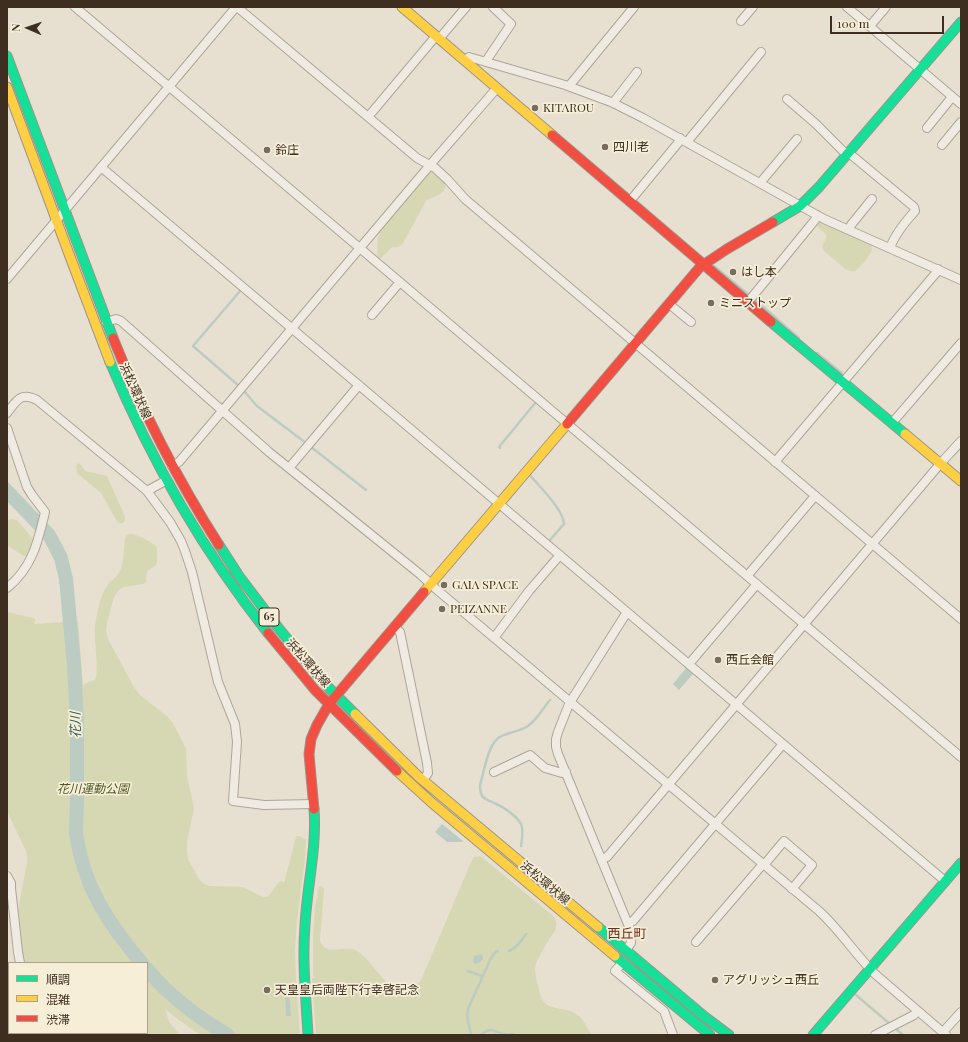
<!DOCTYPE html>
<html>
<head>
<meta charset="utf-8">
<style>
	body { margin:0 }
	#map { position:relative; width:968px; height:1042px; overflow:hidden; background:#e7e0d1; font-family:"Playfair Display","Noto Sans JP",serif }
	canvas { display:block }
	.frame { position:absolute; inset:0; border:8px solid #3d2e20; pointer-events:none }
	.legend { position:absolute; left:8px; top:962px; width:140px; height:72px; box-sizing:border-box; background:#f7eed8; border:1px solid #ada18e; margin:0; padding:5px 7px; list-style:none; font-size:12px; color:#3d2e20 }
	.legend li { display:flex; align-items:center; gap:8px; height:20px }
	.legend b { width:20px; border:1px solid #ada18e }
	.north { position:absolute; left:8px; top:8px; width:40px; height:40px; -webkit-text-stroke:3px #f7eed8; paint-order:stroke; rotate:272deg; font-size:11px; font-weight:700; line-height:16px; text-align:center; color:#3d2e20 }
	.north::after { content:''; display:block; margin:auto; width:14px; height:18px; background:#3d2e20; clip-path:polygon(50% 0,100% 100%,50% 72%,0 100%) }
	.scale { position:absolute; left:830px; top:16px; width:114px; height:18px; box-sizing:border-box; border:2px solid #3d2e20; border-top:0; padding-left:5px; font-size:12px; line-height:14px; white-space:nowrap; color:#3d2e20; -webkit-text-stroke:3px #f7eed8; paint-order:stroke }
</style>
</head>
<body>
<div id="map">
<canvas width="968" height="1042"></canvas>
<div class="frame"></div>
<ul class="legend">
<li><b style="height:5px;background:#16e098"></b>順調</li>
<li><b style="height:5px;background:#ffcf43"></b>混雑</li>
<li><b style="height:5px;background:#f24e42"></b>渋滞</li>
</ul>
<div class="north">N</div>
<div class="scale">100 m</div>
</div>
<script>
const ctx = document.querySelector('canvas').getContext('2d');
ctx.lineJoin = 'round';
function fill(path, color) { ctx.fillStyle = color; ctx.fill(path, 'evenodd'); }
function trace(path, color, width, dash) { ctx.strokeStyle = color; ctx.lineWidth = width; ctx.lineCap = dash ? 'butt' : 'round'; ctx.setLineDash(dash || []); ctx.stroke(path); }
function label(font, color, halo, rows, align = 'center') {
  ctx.font = font + ' "Playfair Display","Noto Sans JP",serif'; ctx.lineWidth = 3.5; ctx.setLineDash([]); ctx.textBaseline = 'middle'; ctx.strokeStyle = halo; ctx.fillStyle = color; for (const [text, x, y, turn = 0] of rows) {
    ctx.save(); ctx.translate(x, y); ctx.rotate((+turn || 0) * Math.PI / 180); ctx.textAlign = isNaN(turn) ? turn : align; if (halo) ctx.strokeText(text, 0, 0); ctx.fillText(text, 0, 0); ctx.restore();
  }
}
fill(new Path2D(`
	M433,171L446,183C445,197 433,195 426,201L402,245L398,247H392L381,258L378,259L377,256L378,237L382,228L428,173Z
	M819,221L868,242C871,244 873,247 872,250C871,255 859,269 855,271C852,272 848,270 845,269L823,250C821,244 825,242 827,236C824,231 816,229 817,222Z
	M78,463L81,465L85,471L107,476L125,517V520L123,523H119L117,521L101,493L78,474L77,473L76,466Z
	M12,519L17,520L33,539V543L27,556H24L8,546L7,544V520Z
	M130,534C139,535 150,541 157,547V562L156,565L147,571L146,582L143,584L124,587L120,589L117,592L114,597L107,623L106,632L109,641L134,687L139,694L145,699L168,717L173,723L186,749L187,776L194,809L187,841V851L188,859L199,879L204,884L210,886L243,887L263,897H268L279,882L282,881L284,883L296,837V836H299L306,840L305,859L297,920L295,950L296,980L300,1035H200L179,1020L165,1009L169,1022L180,1035H150L146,1033H147V963H24L18,921V911L27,862V856L26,851L7,811V612L33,618L35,619V621L34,624L78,621L83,686L86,683L95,680C100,671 93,638 95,625C97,614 100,596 107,586C110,581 116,578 119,573C124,565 124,548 125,539L127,535Z
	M480,856L484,859L553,916C557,921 557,925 555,931C549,940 536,959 535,969C535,976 538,984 539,990C541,997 543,1003 549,1006C554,1008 561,1009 567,1010C581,1013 585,1024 592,1035H316L312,978H315L313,975V936L315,908L319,886H321L323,887L324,889L320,940C324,957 343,945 355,950C369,956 385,987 398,990C402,991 407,989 410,988C416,986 419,983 422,978L471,862L474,857Z`), '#d6d7b3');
fill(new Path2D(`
	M9,482L14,495L11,498L7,496V484Z
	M73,634L77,635L74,651L71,652L65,637L68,635Z
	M686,668L693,674L679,690L673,684Z
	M442,824L463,841L462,842H447L435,832Z
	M84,858L87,859V871L83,872L78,863L80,860Z
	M481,954L483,956V959L479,963L475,964L473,961L474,956Z
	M285,992H289L291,1016H286Z`), '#bcccc2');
trace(new Path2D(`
	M714,266L749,295
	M754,299L799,338
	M817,353L842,373
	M239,386L193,346L241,290
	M244,391L257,406L306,443
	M311,447L366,490
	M500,448L499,447L536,402
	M954,455L961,447
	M529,474C538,485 564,510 564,524L550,540
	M521,846C522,838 524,831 521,824C517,816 502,806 494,803C490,801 486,800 483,797C480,794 480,790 480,785C484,772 487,749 497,739C502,733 520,732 528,726C537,720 543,708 550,700
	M509,951C516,949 522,940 526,934
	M468,971L482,976
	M856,995L890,1024
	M895,1028L903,1035
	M471,1035L467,1016L468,1009L490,960L496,951H498
	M481,1035C491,1026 493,1031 503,1034C507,1035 510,1035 514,1034`), '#bcccc2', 2.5);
trace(new Path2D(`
	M7,491L49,535L56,548L61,558L66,579L74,665L77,720V798L76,833C83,885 108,924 142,963
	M147,969C170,997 197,1017 228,1035`), '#bcccc2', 14);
const street = new Path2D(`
	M75,7L961,757
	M237,7L417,158L435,168L448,180L465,199L961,619
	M847,7L961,104
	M741,21L753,7
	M870,26L886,7
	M439,39L466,7
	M465,61L469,57L565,85L611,102L643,118L824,219L961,280
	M486,61L511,24L493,7
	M569,86L634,7
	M787,99L816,124L847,155
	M613,103L637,72
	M368,117L436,36
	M927,128L952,97
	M687,142L761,52
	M942,145L961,122
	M849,153L914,207L915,211C905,222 895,234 890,248
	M101,167L945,881
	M760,183L797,139
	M630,201L678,143L680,138
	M849,230L851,225L872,199
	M7,279L236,7
	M748,302L815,220L817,215
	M669,304L691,322
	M372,315L400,282
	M106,322L116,319L121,321L269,452L421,575L436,589L819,911C840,930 855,954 875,974L946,1035
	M7,413C16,402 20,391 37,400L147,491L170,522L181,541L185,551L192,572L218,682L235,724L237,742L233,801L264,805L314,804
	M892,423L961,343
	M7,428L27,487L32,495L45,512C38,542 32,568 7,588
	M775,462L936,273L938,269
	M172,466L179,462L436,158L497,88
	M289,468L359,385
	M147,491L167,480
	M747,576L815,496
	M394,627L400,632L427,763L428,773L423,780
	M494,638L529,591L560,555
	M689,664L757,584
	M494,772L530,755L545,768L562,773L566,772
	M601,859L607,857L940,464L961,441
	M764,865L784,841L812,865L792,889
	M7,876L11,883V888L18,952L20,963
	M628,923L633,921L783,744
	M696,942L763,864
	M626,950L631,943L630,929L558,754L556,747V739L558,732L569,704L627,612
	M623,962L615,971L664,1011L673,1035
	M943,1032L961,1012
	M58,1035L65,1033
	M87,1035L88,1033L92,1035
	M875,1035L914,1015L917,1011`);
const fast = new Path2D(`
	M7,56L113,338
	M773,222L800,206L819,187L961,22
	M771,322L905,434
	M110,362C150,458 203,551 268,633
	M219,545L239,576L280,630L327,686L355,714
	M598,927L705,1017L729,1035
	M615,956L710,1035
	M308,1035C306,998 302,962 305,925C307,886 317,848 314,809
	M813,1035L961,863`);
const slow = new Path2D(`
	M402,7L552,135
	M7,87L69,254L110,362
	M905,434L961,481
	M424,592L567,424
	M355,714L419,777L598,927
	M397,771L431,802L615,956`);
const jam = new Path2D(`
	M552,135L771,322
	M113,338C142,410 177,479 219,545
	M567,424L700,267L727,249L773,222
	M268,633L315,690L397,771
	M314,809L309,754L311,739L317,725L329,704L424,592`);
trace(street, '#ada599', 10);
trace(fast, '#9c958a', 11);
trace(slow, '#9c958a', 11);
trace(jam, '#9c958a', 11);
trace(street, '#efebe3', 8);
trace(fast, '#16e098', 9);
trace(slow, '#ffcf43', 9);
trace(jam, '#f24e42', 9);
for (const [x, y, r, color] of [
	[535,108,4,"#786c5e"],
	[605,147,4,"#786c5e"],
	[267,150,4,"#786c5e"],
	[733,272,4,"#786c5e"],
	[711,303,4,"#786c5e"],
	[444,585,4,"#786c5e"],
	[442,609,4,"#786c5e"],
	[718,660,4,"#786c5e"],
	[715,980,4,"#786c5e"],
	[267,990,4,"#786c5e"]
]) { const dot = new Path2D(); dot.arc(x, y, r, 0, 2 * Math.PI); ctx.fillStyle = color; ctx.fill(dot); trace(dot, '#f7eed8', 1.5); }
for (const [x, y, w] of [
	[269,617,20]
]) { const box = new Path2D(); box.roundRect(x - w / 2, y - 9, w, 18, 3); ctx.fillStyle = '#f7eed8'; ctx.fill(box); trace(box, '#3d2e20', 1); }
label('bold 11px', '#3d2e20', null, [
	["65",269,617]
]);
label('12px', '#3d2e20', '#f7eed8', [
	["KITAROU",543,108],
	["四川老",613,147],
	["鈴庄",275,150],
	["はし本",741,272],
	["ミニストップ",719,303],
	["GAIA SPACE",452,585],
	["PEIZANNE",450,609],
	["西丘会館",726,660],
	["アグリッシュ西丘",723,980],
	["天皇皇后両陛下行幸啓記念",275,990]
], 'left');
label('12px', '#3d2e20', '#f7eed8', [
	["浜松環状線",135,391,66],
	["浜松環状線",308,663,49],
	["浜松環状線",545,883,40]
]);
label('italic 12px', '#4d5a26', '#f7eed8', [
	["花川運動公園",93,789]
]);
label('italic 13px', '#2f5d5a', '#f7eed8', [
	["花川",76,725,-91]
]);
label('13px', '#6b2e1e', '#f7eed8', [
	["西丘町",627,934]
]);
</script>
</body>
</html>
